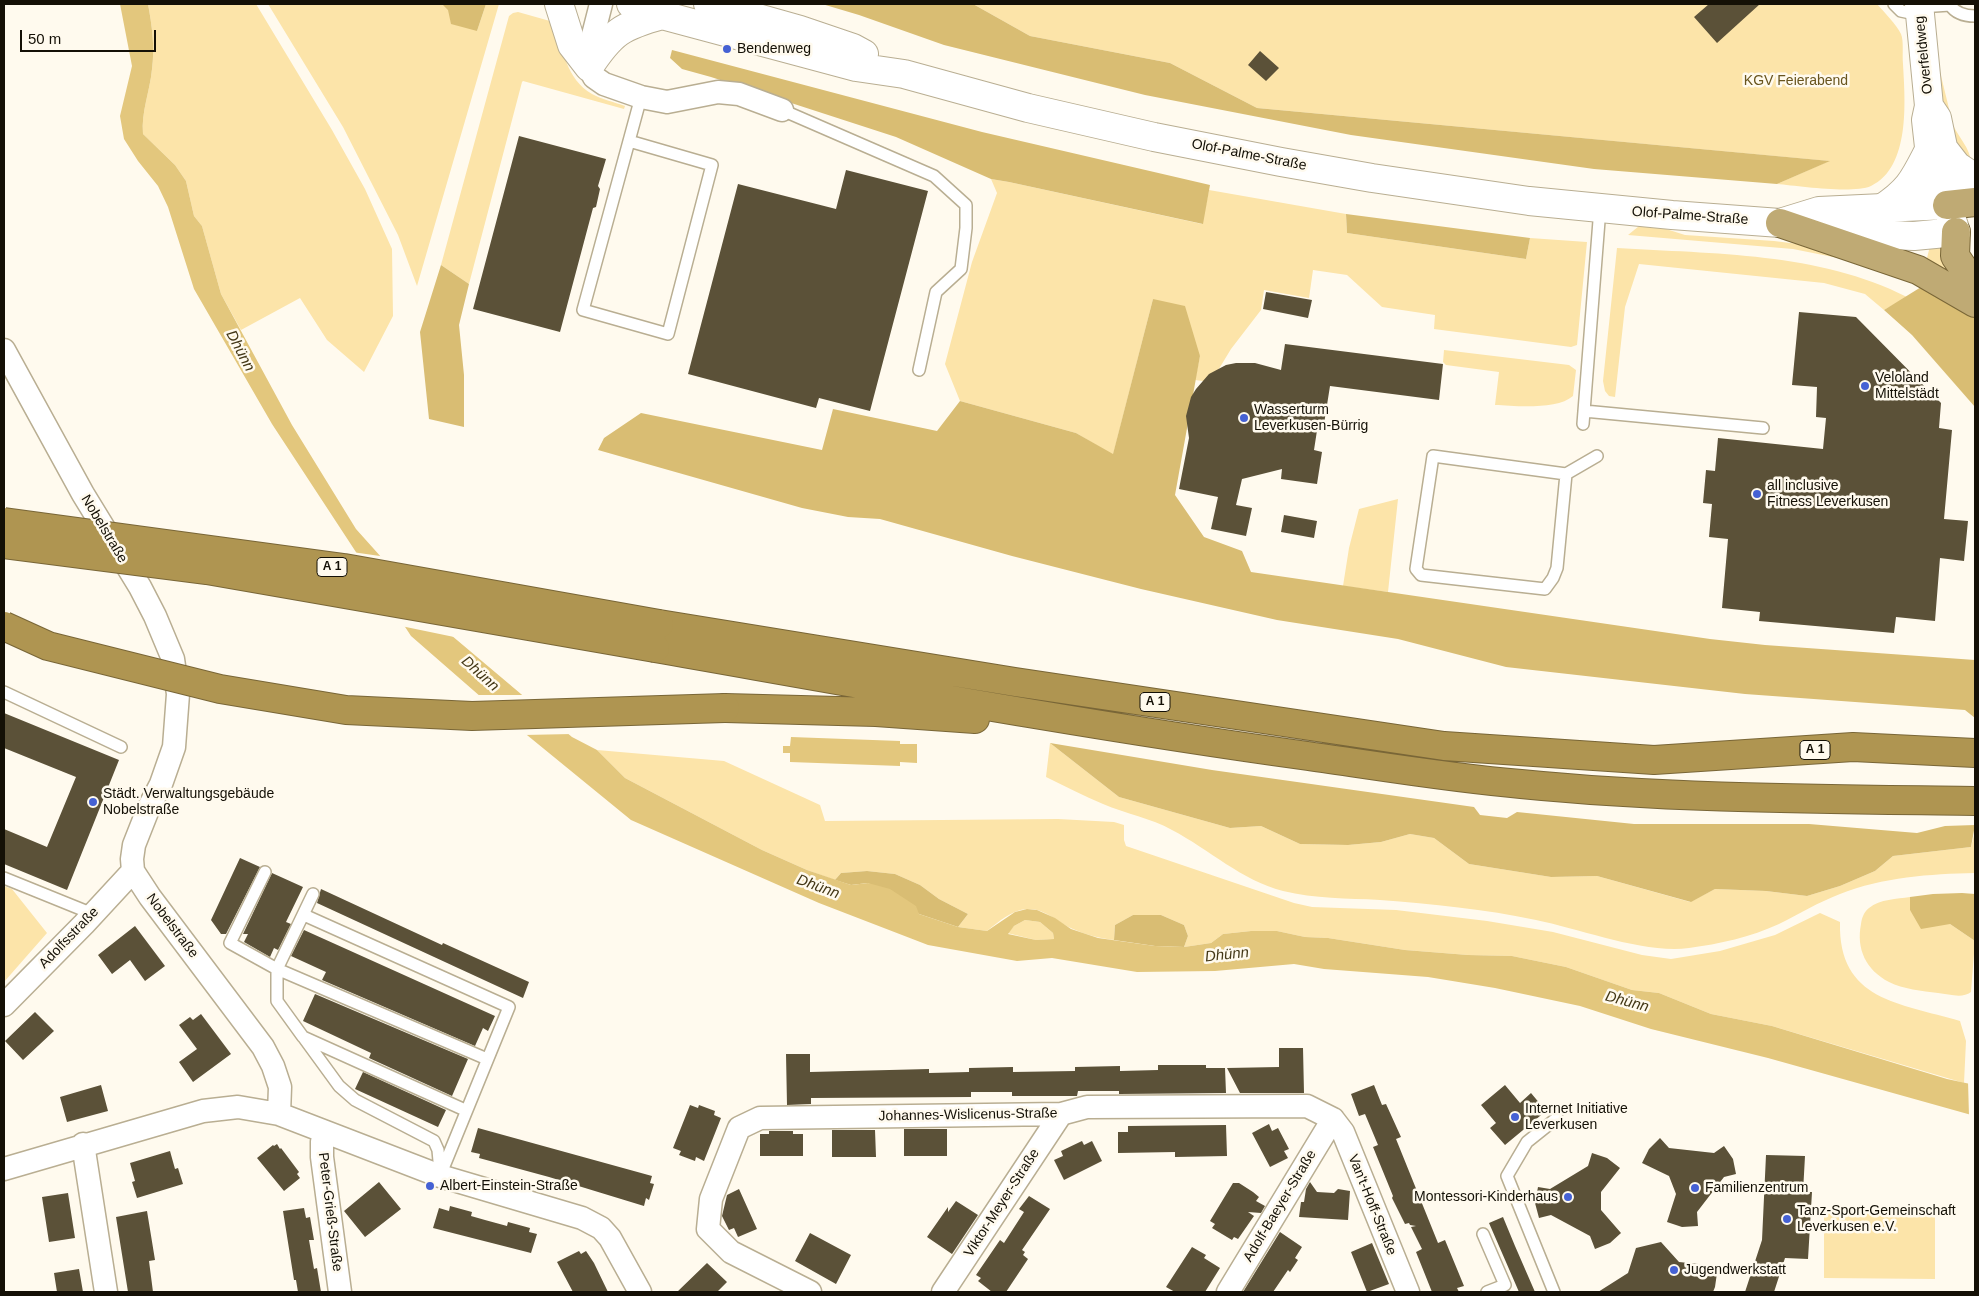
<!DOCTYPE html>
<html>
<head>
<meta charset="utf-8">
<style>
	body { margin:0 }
	#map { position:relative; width:1979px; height:1296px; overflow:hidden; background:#fffaee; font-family:Helvetica,sans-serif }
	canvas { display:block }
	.frame { position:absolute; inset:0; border:5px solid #141006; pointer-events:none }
	.scale { position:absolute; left:20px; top:30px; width:136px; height:22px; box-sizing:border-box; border:2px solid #141006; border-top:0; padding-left:6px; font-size:15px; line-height:18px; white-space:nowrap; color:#141006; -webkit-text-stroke:4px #fffaee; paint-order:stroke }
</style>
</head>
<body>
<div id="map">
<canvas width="1979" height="1296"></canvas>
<div class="frame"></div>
<div class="scale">50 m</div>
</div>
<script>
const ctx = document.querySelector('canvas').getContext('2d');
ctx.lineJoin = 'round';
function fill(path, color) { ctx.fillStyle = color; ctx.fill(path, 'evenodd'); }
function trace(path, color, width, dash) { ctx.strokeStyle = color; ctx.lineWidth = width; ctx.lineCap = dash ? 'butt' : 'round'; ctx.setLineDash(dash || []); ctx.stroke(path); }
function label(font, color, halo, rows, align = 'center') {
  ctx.font = font + ' Helvetica,sans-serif'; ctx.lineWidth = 5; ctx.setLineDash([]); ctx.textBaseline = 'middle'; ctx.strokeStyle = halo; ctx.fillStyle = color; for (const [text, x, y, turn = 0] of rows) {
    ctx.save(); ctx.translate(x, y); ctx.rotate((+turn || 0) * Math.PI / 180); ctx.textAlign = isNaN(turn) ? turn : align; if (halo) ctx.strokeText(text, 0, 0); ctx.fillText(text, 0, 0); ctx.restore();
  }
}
fill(new Path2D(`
	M148,4H256L332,130L365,189L392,249L393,316L364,372L327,340L300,298L241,330L221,294L202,226L194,216L186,181L175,165L143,134C141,112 150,91 152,69C155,47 152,26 148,4Z
	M268,4H442L477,31L486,4H499L417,286L398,235L343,127Z
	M973,4H1877C1884,12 1897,25 1901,34C1904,41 1902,55 1903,64C1905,100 1911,167 1871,186C1852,194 1799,186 1777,184L1829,161L1257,108L1170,63L1030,36Z
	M518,12L557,23C562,49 566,79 592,94C601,99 614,102 625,106L624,109L523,81L522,82L469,284L441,265L509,16L513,13Z
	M1933,43L1953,125C1959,138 1970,148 1971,162L1948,139Z
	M991,179L1009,182L1202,224L1209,190L1346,214L1347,233L1526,259L1530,238L1587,242L1577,345L1571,347L1434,329L1435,315L1382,307L1347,275L1313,270L1309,298L1264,290L1261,310L1231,349L1211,382L1195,380L1200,356L1153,299L1113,455L1076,433L960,401L945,364L972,262L997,193Z
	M1644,222L1685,235L1774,241L1815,246L1853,261L1793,249L1628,235Z
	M1941,244L1965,284L1925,266L1930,246Z
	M1617,248C1713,254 1819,252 1907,297L1884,310L1865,294L1824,283L1639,264L1625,307L1615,397L1609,396L1605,391L1603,381Z
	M1444,350L1569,365L1576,370L1573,396C1557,410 1516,406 1495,405L1499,372L1446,365L1443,362Z
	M1398,499L1388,592L1343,586L1349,548L1359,509Z
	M1050,743L1119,797L1230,828L1261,826L1300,844L1348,845L1381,842L1410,834L1434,838L1469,864L1551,877L1597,876L1690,902L1715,889L1766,891L1807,896L1840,886L1875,871L1893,856L1971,847L1975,831V873C1930,874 1883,877 1840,894C1819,902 1799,914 1779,924C1751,937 1719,944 1689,948C1644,954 1581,929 1536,920C1485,909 1432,904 1380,900C1347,898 1315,899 1283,891C1241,880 1210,850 1172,830C1151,818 1126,814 1103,804C1084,796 1065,786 1046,777Z
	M597,750L724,761L820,805L825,821L1058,819L1114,822L1124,825V840L1126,846L1294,903L1312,907L1396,910L1487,921L1553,932L1642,955L1671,959L1720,951L1775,935L1820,913L1840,922C1838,1001 1900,1003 1960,1021L1966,1041L1964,1083L1772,1026L1711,1014L1659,993L1632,990L1566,967L1512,956L1468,955L1405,950L1328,938L1305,937L1277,931H1251L1223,934L1211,943L1184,947L1188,936L1184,925L1161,915H1133L1115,925L1114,940C1099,938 1086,935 1073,929C1058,923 1045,908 1027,909C1012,910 998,922 987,931L958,927L968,914L939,899L920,885L895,874L867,871L841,873L835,880L807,870L762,850L625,778Z
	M4,886L12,889L47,933L4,982Z
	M1910,897V910L1950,924L1975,941L1971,992C1962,999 1949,994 1938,993C1922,991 1903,989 1889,982C1866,970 1856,949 1861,924C1862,917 1864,912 1869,908C1880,899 1897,899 1910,897Z
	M1025,920L1040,922L1053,933L1054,939L1036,940L1007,933L1014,926Z
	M1824,1208L1935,1209V1279L1824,1278Z`), '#fce4a9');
fill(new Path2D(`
	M442,4H486L477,31L451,24L448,10Z
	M822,4H973L1030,36L1170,63L1257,108L1830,161L1777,184L1594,169L1351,135L1145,95L944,45L859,15Z
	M672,50L982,132L1210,185L1203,224L1009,182L991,179L896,137L711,77L682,69L670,58Z
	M1346,214L1530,238L1526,259L1347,233Z
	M441,265L469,284L459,325L464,375V427L429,419L420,332Z
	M1926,284L1975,316V407L1912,335L1884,310Z
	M1153,299L1185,306L1200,356L1175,495L1204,537L1242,551L1251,572L1710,639L1765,645L1975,660V718L1965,710L1745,694L1506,667L1398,639L1277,620L1141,589L1012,556L880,519L848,517L802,508L598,450L604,438L641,413L822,450L833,409L937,431L960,401L1076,433L1113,454Z
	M1050,743L1212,770L1474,807L1480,815L1507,818L1517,812L1634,824H1809L1917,833L1945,826L1975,825L1971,847L1893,856L1875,871L1840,886L1807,896L1766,891L1715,889L1691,902L1597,876L1551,877L1469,864L1434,838L1410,834L1381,842L1348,845L1300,844L1261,826L1230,828L1119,797Z
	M867,871L895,874L920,885L939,899L968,914L958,927L919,914L868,883L851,885L835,880L841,873Z
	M1962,893L1975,894V941L1950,924L1921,929L1910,910V897L1933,894Z
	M1133,915H1161L1184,925L1188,936L1184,947L1155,946L1114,940L1115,925Z`), '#d9bd73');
fill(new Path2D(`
	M120,4H148C152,26 155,47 152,69C150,91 141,112 143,134L175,165L186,181L194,216L202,226L221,294L292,425L356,529L451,635L572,737L597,750L625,778L762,850L807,870L851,885L868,883L890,889L916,906L919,914L958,927L987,931L1015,912L1027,909L1037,910L1055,918L1071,929L1098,938L1155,946L1184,947L1211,943L1223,934L1251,931H1277L1305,937L1328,938L1405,950L1468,955L1512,956L1566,967L1632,990L1659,993L1711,1014L1772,1026L1947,1079L1975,1085V1116L1768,1058L1651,1029L1580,1006L1495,988L1428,977L1324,969L1294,964L1215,971L1137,972L1052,958L1017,961L928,945L819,903L631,820L489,704L411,636L272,424L194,289L168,207L158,186L138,161L124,139L120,116L132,66ZM1025,920L1040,922L1053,933L1054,939L1036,940L1008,934L1014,926Z
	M791,737L900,741V744H917V763L900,762V766L790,762V753H783V746H790Z`), '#e3c77d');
fill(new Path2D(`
	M352,552L387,557L418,596L459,638L401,626Z
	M475,695H526L572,734L524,735Z
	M1968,1081L1975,1082V1118L1969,1116Z`), '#fffaee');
fill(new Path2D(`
	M1709,4H1760L1717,43L1694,17Z
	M1260,51L1279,68L1266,81L1248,65Z
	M519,136L606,159L598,186L600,189L596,207L593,208L560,332L473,309Z
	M846,170L928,191L870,411L819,398L816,408L688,374L738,184L836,209Z
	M1266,292L1312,300L1308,318L1263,309Z
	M1799,312L1856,317L1941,403L1939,428L1952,430L1944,519L1968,521L1964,561L1940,558L1935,621L1896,617L1894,633L1759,621L1760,612L1722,608L1728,539L1709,537L1712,504L1703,503L1706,470L1715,471L1718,438L1823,449L1826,418L1816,417L1817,387L1792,385Z
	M1285,344L1443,364L1439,400L1330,386L1324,424H1318L1314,450L1322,452L1317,484L1281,479L1282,469L1242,479L1236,505L1252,508L1246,536L1211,529L1218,497L1179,489L1189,438L1186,416L1191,397L1196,389L1209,374L1226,365L1236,363H1255L1281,370Z
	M1284,515L1317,521L1314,538L1281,532Z
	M4,713L119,760L67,890L4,864V829L47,847L76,777L4,748Z
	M240,858L260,867L226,934H221L211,920Z
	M272,873L303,887L286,922L291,924L278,950L274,948L270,957L244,942L248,934H243Z
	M321,889L442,945L443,943L529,982L523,998L317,903Z
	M135,926L165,966L145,981L130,960L112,974L98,955Z
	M304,930L495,1016L488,1031L483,1028L475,1046L322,980L326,972L291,956Z
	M315,994L468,1059L452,1096L369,1058L371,1053L303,1021Z
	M35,1012L54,1031L23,1060L5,1041Z
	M201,1014L231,1054L193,1082L179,1062L197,1049L179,1025L190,1017L193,1020Z
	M1279,1048H1303L1304,1093H1240L1227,1068L1279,1067Z
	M786,1054H810V1072L929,1069V1073L969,1072V1068L1013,1067V1072L1075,1071V1067L1120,1066V1071L1158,1070V1065H1206V1068H1225L1226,1093L1119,1094V1091H1078L1077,1096H1012V1092H971V1097L811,1098V1104L787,1105Z
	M363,1072L446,1110L438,1127L355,1089Z
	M101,1085L108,1111L67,1122L60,1097Z
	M1374,1085L1382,1105L1386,1104L1401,1137L1396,1139L1438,1243L1445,1240L1464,1286L1457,1288L1459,1292H1432L1416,1252L1422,1249L1411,1227L1416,1226L1410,1225L1409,1223L1405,1224L1392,1198L1393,1196L1373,1147L1378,1145L1365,1114L1359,1116L1351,1094Z
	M1505,1085L1520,1103L1531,1093L1546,1111L1505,1145L1490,1128L1496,1123L1481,1105Z
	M690,1105L698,1108L699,1105L715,1111L714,1115L721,1118L704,1161L696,1157L695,1161L679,1155L681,1151L673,1148Z
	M1269,1124L1272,1131L1278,1128L1289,1149L1284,1151L1288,1158L1270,1167L1252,1133Z
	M1226,1125L1227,1156L1175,1157V1152L1118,1153V1132H1128V1126Z
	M478,1128L652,1176L650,1183L654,1184L649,1200L646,1198L644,1206L549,1177L479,1158L480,1154L471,1152Z
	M904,1129H947V1156H904Z
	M832,1130H875L876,1157H832Z
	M769,1131H793V1134H803V1156H760V1134H769Z
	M1660,1138L1669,1148L1714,1153L1724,1146L1733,1159L1736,1174L1724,1177L1697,1212L1698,1226L1682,1227L1667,1222L1676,1194L1669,1176L1642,1163L1649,1149Z
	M1082,1141L1084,1145L1092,1141L1102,1161L1064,1180L1054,1160L1063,1156L1061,1151Z
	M277,1144L280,1149L281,1148L299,1172L297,1174L300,1178L284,1191L257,1158L273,1145L274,1146Z
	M170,1151L175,1169L178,1168L183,1184L137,1198L132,1182L135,1181L130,1163Z
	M1592,1153L1607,1158L1620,1168L1601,1192V1210L1621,1233L1610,1243L1595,1249L1590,1236L1551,1215L1539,1218L1535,1203L1538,1187L1550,1189L1588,1166Z
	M1766,1155L1805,1156L1803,1192H1812L1808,1259L1785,1258L1774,1292H1745L1762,1240Z
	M379,1182L401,1209L365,1237L344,1211Z
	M1310,1182L1317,1192L1334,1193L1338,1189L1350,1191L1348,1220L1299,1217L1301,1202H1304L1306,1189Z
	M1233,1183H1239L1253,1192L1259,1197L1256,1201L1265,1206L1261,1213L1248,1212L1254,1216L1238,1239L1234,1237L1232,1240L1212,1228L1215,1224L1210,1221Z
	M739,1189L757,1229L738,1237L734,1228L729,1230L722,1216L727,1195Z
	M68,1193L75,1238L49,1242L42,1197Z
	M1029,1196L1050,1209L1022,1250L1025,1252L1023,1255L1028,1259L1006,1292H992L978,1281L981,1278L976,1275L1000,1240L1004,1243L1024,1212L1019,1209Z
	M956,1201L978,1215L952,1254L927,1237L948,1207V1212Z
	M450,1206L472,1212L471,1216L485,1220L507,1226L508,1222L530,1228L529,1232L537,1234L531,1253L433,1228L439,1208L449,1211Z
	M304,1208L306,1218L310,1217L314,1240H309L314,1269L317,1268L321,1292H298L296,1280H294L283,1211Z
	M147,1211L155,1260L149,1261L153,1292H128L116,1217Z
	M1503,1217L1515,1246L1535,1292H1519L1489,1223Z
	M1280,1232L1302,1247L1295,1258L1298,1260L1290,1272L1288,1270L1273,1292H1243Z
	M810,1233L851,1255L836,1284L795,1261Z
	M1661,1242L1679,1262L1718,1266L1715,1287L1713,1292H1598L1628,1273L1636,1248Z
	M1372,1243L1389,1284L1367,1292L1351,1252Z
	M1192,1247L1206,1255L1204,1258L1220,1268L1205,1292H1175L1166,1287Z
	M579,1251L581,1254L586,1251L594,1263L608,1292H573L557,1262Z
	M707,1263L727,1282L717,1292H677Z
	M79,1269L83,1292H57L54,1273Z`), '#5b5138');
const service = new Path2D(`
	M1894,4L1901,11L1920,15
	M1950,5C1956,14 1965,16 1975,16
	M1920,7L1950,5
	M782,110L934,176L966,205V228L961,269L936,292L919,370
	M629,141L712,165L668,334L583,310L641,97
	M1584,411L1763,428
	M1583,424L1600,208
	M1566,474L1557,568L1553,578L1545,589L1421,575L1416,569L1433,456L1566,474L1597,456
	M4,692L121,747
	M265,872L230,943L277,969L313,894
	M4,878L93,914
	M304,915L509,1007L440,1176
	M304,1038L339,1086L355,1100L434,1141L438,1150L440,1172
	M465,1110L303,1037L277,1001V969L487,1059
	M1483,1234L1505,1285L1487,1292
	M1554,1292L1507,1176L1527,1142L1557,1118`);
const minor = new Path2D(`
	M601,4L590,47L589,67L594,77L604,84L641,97L667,102L718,92L739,94L782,110
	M4,350L83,494L140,587L155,616L173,659L178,694L174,747L161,784L149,807L134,845L132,859L133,871L150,897L263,1047L273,1066L280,1087L279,1114
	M4,1005L84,924L133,871
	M324,1132L322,1142V1157L340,1292
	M83,1144L106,1292
	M4,1169L203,1111L238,1107L279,1114L440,1176L582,1218L601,1228L610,1238L640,1292
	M810,1292L731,1252L708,1229L711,1199L739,1128L760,1118L1061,1114L1087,1107L1307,1106L1333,1119L1343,1132L1408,1292
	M943,1292L1061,1114
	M1228,1292L1333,1119`);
const tertiary = new Path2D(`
	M1919,4L1929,106L1926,120L1934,192L1947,205L1952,190L1937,118L1929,106
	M1943,148L1957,166L1975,178
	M1881,209C1910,190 1914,179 1929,150`);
const secondary = new Path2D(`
	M559,4L572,45L589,67C612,32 622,26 662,15
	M631,4L662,15L856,67L904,74L1028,108L1154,137L1281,162L1372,178L1529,201L1672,215L1780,223L1861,234L1914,236L1956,232L1947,205L1819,211L1780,223
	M708,4L800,30L853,48L864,54`);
const trunk = new Path2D(`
	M1947,205L1975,202
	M1780,223L1918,270L1975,303
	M1956,232L1955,256L1975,285`);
const motorway = new Path2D(`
	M659,624L1015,682L1444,746L1654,760L1853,747L1975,753
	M655,648C872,686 1090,726 1308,756C1379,766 1450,778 1521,784C1672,799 1824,799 1975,801
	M725,708L876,712L975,719`);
trace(service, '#b9ae92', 14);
trace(minor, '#b9ae92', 25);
trace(tertiary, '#b9ae92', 30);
trace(secondary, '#b9ae92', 30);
trace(trunk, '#796637', 30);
trace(motorway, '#796637', 30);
trace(service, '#fff', 11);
trace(minor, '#fff', 22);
trace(tertiary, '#fff', 28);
trace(secondary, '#fff', 28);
trace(trunk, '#bfaa74', 28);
trace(motorway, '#af9551', 28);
const motorwayBridge = new Path2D(`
	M4,522L344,568L659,624
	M4,544L207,570L655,648
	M4,626L48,646L220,689L346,710L472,716L725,708`);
trace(motorwayBridge, '#796637', 30, []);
trace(motorwayBridge, '#af9551', 28);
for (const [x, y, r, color] of [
	[727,49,5,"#4561d4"],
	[1865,386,5,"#4561d4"],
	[1244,418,5,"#4561d4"],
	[1757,494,5,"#4561d4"],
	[93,802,5,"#4561d4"],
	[1515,1117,5,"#4561d4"],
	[430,1186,5,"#4561d4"],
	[1695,1188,5,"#4561d4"],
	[1568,1197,5,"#4561d4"],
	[1787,1219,5,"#4561d4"],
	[1674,1270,5,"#4561d4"]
]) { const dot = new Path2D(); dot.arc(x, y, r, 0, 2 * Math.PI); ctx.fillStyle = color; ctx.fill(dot); trace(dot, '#fffaee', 2); }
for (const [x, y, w] of [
	[332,567,30],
	[1155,702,30],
	[1815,750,30]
]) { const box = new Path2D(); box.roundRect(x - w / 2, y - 9.5, w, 19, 4); ctx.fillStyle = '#fffaee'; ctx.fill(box); trace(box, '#141006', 1); }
label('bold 12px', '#141006', null, [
	["A 1",332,567],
	["A 1",1155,702],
	["A 1",1815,750]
]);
label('14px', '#141006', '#fffaee', [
	["Bendenweg",737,49],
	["Veloland",1875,378],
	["Mittelstädt",1875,394],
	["Wasserturm",1254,410],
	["Leverkusen-Bürrig",1254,426],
	["all inclusive",1767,486],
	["Fitness Leverkusen",1767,502],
	["Städt. Verwaltungsgebäude",103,794],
	["Nobelstraße",103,810],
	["Internet Initiative",1525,1109],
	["Leverkusen",1525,1125],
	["Albert-Einstein-Straße",440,1186],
	["Familienzentrum",1705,1188],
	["Montessori-Kinderhaus",1558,1197,"right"],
	["Tanz-Sport-Gemeinschaft",1797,1211],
	["Leverkusen e.V.",1797,1227],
	["Jugendwerkstatt",1684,1270]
], 'left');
label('14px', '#141006', '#fffaee', [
	["Overfeldweg",1924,55,-96],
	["Olof-Palme-Straße",1249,155,11],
	["Olof-Palme-Straße",1690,216,4],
	["Nobelstraße",104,529,59],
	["Nobelstraße",172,926,53],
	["Adolfsstraße",69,938,-46],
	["Johannes-Wislicenus-Straße",968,1115,-1],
	["Viktor-Meyer-Straße",1002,1203,-57],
	["Van't-Hoff-Straße",1372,1205,68],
	["Adolf-Baeyer-Straße",1280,1206,-59],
	["Peter-Grieß-Straße",330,1212,83]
]);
label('14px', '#69551e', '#fffaee', [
	["KGV Feierabend",1796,81]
]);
label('italic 15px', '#433716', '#fffaee', [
	["Dhünn",240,351,62],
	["Dhünn",480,674,42],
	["Dhünn",818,887,20],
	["Dhünn",1227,955,-6],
	["Dhünn",1627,1002,15]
]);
</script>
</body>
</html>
